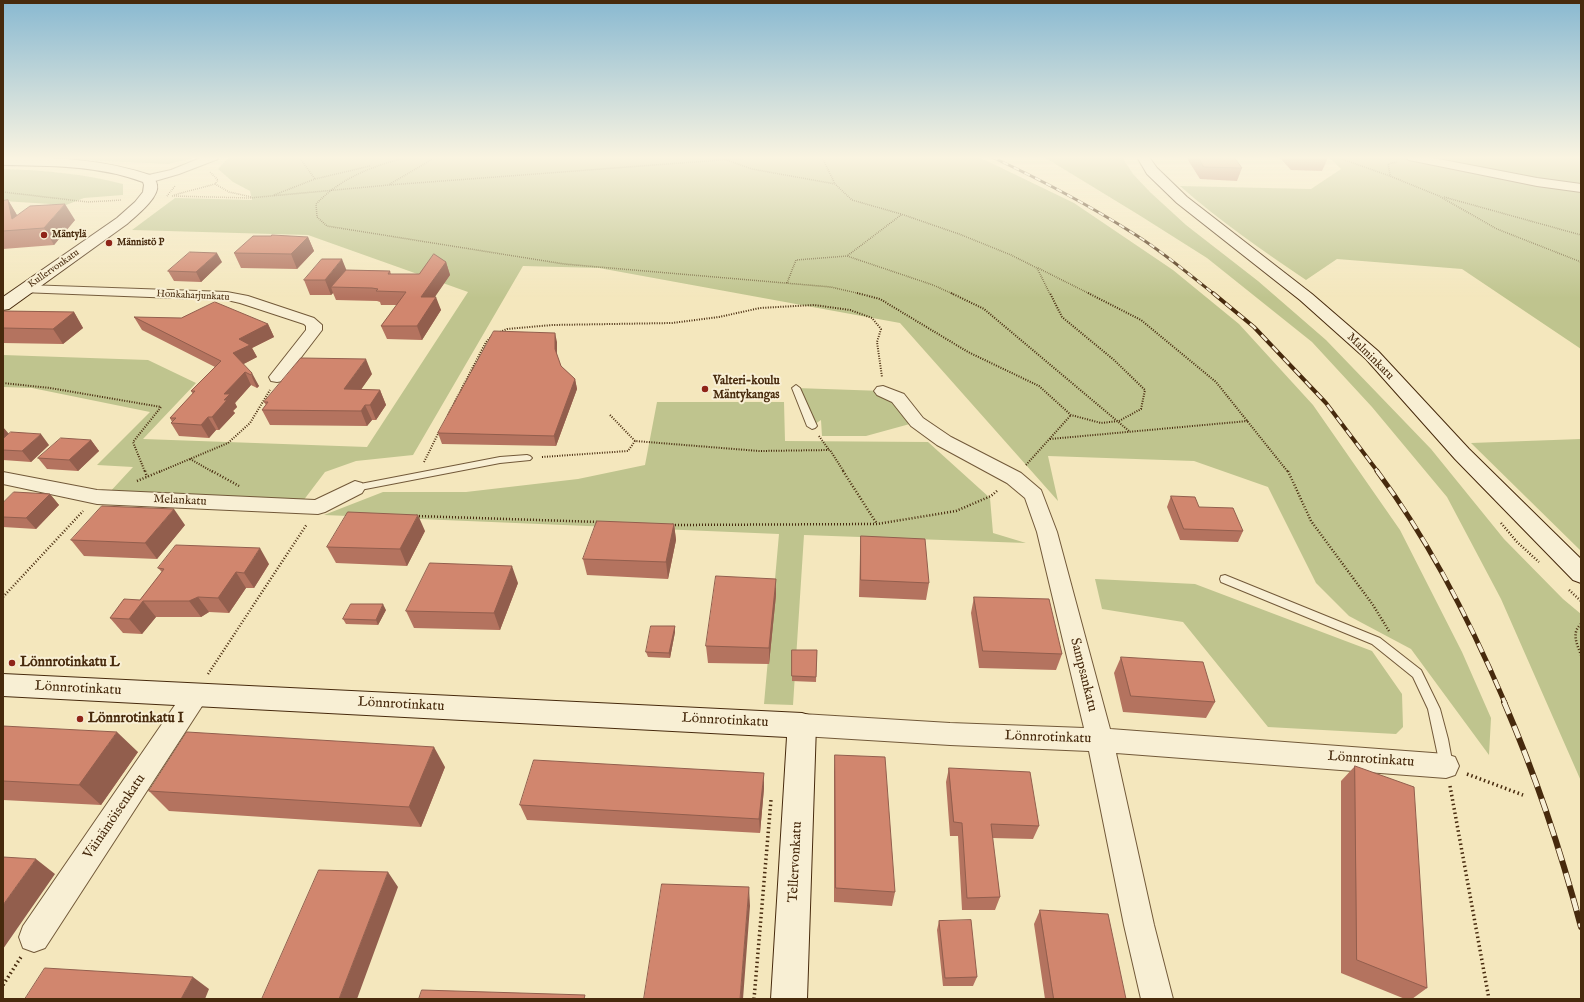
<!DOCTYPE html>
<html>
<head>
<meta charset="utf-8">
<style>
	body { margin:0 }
	#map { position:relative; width:1584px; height:1002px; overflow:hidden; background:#f4e7bd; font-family:"IM FELL English",serif }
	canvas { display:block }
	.frame { position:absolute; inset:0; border:4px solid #472a0d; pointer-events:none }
</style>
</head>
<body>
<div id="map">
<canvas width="1584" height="1002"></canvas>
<div class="frame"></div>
</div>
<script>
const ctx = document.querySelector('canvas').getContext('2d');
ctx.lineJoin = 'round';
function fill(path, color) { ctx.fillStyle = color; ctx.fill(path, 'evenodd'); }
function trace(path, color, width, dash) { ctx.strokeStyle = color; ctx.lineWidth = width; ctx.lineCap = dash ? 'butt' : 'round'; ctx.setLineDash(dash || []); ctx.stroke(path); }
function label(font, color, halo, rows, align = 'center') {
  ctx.font = font + ' "IM FELL English",serif'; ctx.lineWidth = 4; ctx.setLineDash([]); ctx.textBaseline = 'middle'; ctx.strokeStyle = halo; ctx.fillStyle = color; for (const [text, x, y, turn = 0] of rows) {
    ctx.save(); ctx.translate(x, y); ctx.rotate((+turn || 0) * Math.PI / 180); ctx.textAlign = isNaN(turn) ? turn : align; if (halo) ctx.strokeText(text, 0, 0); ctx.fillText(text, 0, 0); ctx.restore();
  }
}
fill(new Path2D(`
	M14,157H199L168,164Z
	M229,157H979L1074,203L1173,270L1239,324L1313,405L1400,530L1462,652L1491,718L1489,755L1411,649L1349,616L1316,583L1268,487L1194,461L1048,456L1058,501L900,323L599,268L523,266L413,455L356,461L325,472L303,501L108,494L133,467L97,465L150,412L32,388L3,387V355L148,360L196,383L143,439L367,447L468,292L308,235L132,230L175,198L252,200L250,191L233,182L218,169Z
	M1044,157H1122L1133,174L1150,192L1186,225L1258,281L1326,340L1431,449L1504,539L1563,599L1581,614V781L1501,599L1447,497L1372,407L1312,342L1207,258L1139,215Z
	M1329,157H1581V349L1462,269L1337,259L1306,280C1263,251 1220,221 1180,186L1311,189L1341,169Z
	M3,169C44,170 84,174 123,184V195L84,198L66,205L3,201Z
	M796,388L883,391L917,422L866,436H822L821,420L812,426Z
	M657,402H784L785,441L928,442L990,498L993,533L1026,543L804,535L793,705L764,704L779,534L324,515L383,492H466L578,479L645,465Z
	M1581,439V551L1471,443Z
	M1095,579L1195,584L1372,651L1402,694L1403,727L1396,734L1268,727L1183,622L1102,609Z`), '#bfc48e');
const lane = new Path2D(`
	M796,385L800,388L817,426L815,428L812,429L807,426L792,388Z
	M527,455L530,456L532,458L530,460L500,463L355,491L350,488L355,485L500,457Z
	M1225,575L1380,638L1421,670L1440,709L1448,739L1453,766L1451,770L1446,772L1441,770L1428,709L1413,677L1372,644L1221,582L1220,579L1221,576Z`);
const street = new Path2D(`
	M203,157H219L218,159L179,174L148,183L144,182L142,179L144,176L171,170Z
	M1404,157H1428L1537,178L1581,184V192L1537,186L1409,160Z
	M26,285L227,292L248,296L314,318L322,325V330L283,381L277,382L271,381L269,377L306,330V326L304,324L240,303L227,300L21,292L19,289L21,286Z
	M883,386L904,394L923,418L951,437L1021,473L1041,490L1057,532L1110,729L1446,754L1455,757L1459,766L1455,775L1446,778L1116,753L1154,925L1173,999H1141L1124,925L1089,751L950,745L802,736L793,733L789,725L793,717L802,714L950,723L1084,728L1037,532L1025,498L1007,483L937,445L911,426L892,402L877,395L874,391L877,387Z
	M3,472L97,490L315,500L355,481L362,483L365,488L362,493L325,512L318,514L97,504L3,484Z
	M195,685L204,689L207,696L204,703L45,948L34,952L23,948L19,937L23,926L186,689Z`);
const secondary = new Path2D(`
	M3,157C54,157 104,159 153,176C154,179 157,182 157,185C160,197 136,216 127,224L9,309L3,310V297L117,218L135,202L143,192L144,185L143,182C98,165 50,166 3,165Z
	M1137,157H1149L1157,168L1187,197L1312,294L1378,351L1469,449L1581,559V583L1573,580L1455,459L1366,359L1300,300L1177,203L1147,174Z
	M3,674L802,713L812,716L816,725L807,999H771L787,737L3,696Z`);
trace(lane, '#725939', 2);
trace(street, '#725939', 2);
trace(secondary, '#472a0d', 2);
trace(new Path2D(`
	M299,157L315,179
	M408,157C373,166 342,177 316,204L317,217L327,226L564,264L831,287L861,294
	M718,157L752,169L835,184L852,200L901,214L959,234L1011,255L1037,268L1050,294
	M822,157L835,184
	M1336,157L1390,176L1439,196L1497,229L1581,262
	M1390,175L1388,164L1397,162
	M215,184L229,192L252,197
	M390,184L436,157
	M3,192L88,202L122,200
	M174,195L215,184L218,180L210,172
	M274,195L315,179L370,166
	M167,196L175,186
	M172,196L249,198L389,185L761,157
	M1444,197L1581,235
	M901,215L847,256L933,285L953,294
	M1038,268L1090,294
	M787,283L796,260L847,256`), '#472a0d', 1.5, [0.5, 1.5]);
trace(new Path2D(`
	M857,293L880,299L968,352L1039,386L1071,415L1101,423L1119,421L1141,409L1145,390L1114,360L1062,317L1050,293
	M951,293L984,309L1129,431
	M1088,293L1141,320L1216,382L1288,472
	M500,332L507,329L552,325L672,323L719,317L760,308L814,305L850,310L872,318L881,329L877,342L882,377
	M3,383L50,388L161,407L133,442L145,472
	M448,415L486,342L492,336
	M610,415L635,441L759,451L830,450L844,472
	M819,436L829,450
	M1050,439L1248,421
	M542,457L628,451L635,441
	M190,459L213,472
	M424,462L439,432
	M1026,465L1071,415
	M159,472L228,443L250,423L270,390`), '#472a0d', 2, [1, 1.5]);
trace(new Path2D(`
	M145,471L147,477
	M212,471L239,486
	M843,471L877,524
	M1288,471L1311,521L1373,605L1389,631
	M137,481L161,471
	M416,516L599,522
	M1501,523L1517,542L1539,562
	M672,525L877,524L956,511L991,496L998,490
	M1569,590L1581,601
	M3,597L83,511
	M1581,624C1571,633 1577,644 1581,655
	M208,674L307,524`), '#472a0d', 2.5, [1, 2]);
trace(new Path2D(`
	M1467,774L1523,795
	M1450,786L1489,999
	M3,985L21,957
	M754,999L771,800`), '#472a0d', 3.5, [1.5, 3]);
fill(lane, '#f8efd4');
fill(street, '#f8efd4');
fill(secondary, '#f8efd4');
const railFar3 = new Path2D(`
	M992,157C1039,179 1087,204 1131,232C1161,250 1187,273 1214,294`);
const railFar2 = new Path2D(`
	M1213,293L1254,327L1326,403L1378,472`);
const railFar1 = new Path2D(`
	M1377,471C1430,542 1470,621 1505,703`);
const rail = new Path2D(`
	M1504,702C1535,774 1561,851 1581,927`);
trace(railFar3, '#472a0d', 3);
trace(railFar2, '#472a0d', 4);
trace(railFar1, '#472a0d', 5);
trace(rail, '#472a0d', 6);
trace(railFar3, '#f8efd4', 2, [6]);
trace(railFar2, '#f8efd4', 2.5, [8]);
trace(railFar1, '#f8efd4', 3.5, [10]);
trace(rail, '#f8efd4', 4.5, [13]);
fill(new Path2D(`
	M1186,157H1234L1242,168L1237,181L1200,179Z
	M1279,157H1327L1328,158L1322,171L1291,170Z
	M8,200L17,215L75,220L54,245L3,249V201Z
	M308,237L314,251L297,269L241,268L234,253Z
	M222,262L201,282L174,281L168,271Z
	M446,262L450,275L434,297L441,310L422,340L387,339L381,326L397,305H381L380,302L377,301L336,300L333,293L331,295H310L304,280L346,270L390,271L391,274H419Z
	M3,311L74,312L83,328L63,344L3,343Z
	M134,317L268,324L274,337L252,348L257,357L243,364L259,386L257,388L251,385L235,403L237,407L233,411L235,413L219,430H216L209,438L179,436L171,423L172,422L170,418L193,394L191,391L215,367L142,330Z
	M557,342V355L561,366L575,379L577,389L556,446L442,444L438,433Z
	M372,374L361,389L380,390L386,405L376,420H372L367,426L270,425L262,410L266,405L264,402Z
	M3,439L49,445L31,462L3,460Z
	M91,440L99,451L78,471L47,469L38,458Z
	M50,494L59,505L36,529L3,527V503Z
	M1171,496L1199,507L1243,531L1238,542L1180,540L1167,507Z
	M674,524L676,540L668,579L587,575L583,559Z
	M185,525L157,559L84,556L71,540Z
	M425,531L407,566L336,563L327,547Z
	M861,536L929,583L926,600L859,597L860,553Z
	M269,564L254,588H246L229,613L209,612L201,617H156L142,634L123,633L110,618L140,600L162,572L158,568Z
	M518,583L500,630L414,628L406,611Z
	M776,595L769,664L708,663L706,646Z
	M974,597L1062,654L1056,670L979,668L971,613Z
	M386,610L378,625L346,624L343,619Z
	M675,626V632L670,658L648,657L646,652Z
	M817,650L816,682L792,681V676Z
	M1121,657L1215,702L1206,718L1123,712L1114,673Z
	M3,726L138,752L101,805L3,800Z
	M835,755L895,892L892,906L834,902V771Z
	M1355,766L1427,988L1412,999H1405L1341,973V781Z
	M445,767L421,827L169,811L149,791Z
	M949,768L1039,826L1033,839L992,838L1000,897L995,910H962L958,836H950L946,782Z
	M764,788L760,833L527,820L520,805Z
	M1040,910L1126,999H1045L1034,924Z
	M939,921L977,977L973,986H943L937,930Z`), '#b4735f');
fill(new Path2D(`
	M8,200L18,217L12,219Z
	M65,204L75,220L54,245L44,228Z
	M308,237L314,251L297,269L291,254Z
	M217,253L222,262L201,282L196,272Z
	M342,259L348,274L331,287L333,293L331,295L325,280Z
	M446,262L450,275L426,310L421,297Z
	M436,297L441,310L422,340L417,326Z
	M74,312L83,328L63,344L53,329Z
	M268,324L274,337L252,348L257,357L240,366L233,353L239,339Z
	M555,333L557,342V359L555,349Z
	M366,359L372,374L351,404L344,389Z
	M245,372L251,385L235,403L237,407L233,411L235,413L219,430L212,417L224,400V394Z
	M252,373L259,386L257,388L251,375Z
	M575,379L577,389L556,446L554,436Z
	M380,390L386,405L376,420L370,405Z
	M365,405L372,420L367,426L361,411Z
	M208,417L216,430L209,438L201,425Z
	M3,427L9,434L3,439Z
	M41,434L49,445L31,462L22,451Z
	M91,440L99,451L78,471L69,460Z
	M50,494L59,505L36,529L26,518Z
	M174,509L185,525L157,559L145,543Z
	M418,515L425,531L407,566L400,549Z
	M674,524L676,540L668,579L666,562Z
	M260,548L269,564L254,588L244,573Z
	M512,566L518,583L500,630L494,613Z
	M236,572L246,588L229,613L218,598Z
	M776,579V595L769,664V648Z
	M198,597L209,612L201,617L189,601Z
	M143,601L156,617L142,634L129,619Z
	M383,604L386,610L378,625L376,620Z
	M675,626V632L670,658L669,653Z
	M117,732L138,752L101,805L79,785Z
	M434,747L445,767L421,827L409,807Z
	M764,773V788L760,833L759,819Z
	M36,859L55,874L3,949V905Z
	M388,872L398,887L357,999H339Z
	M749,887L750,906L743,999H740Z
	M193,977L209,989L205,999H181Z`), '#925e4d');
const building = new Path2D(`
	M1198,157H1234L1242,168L1204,167Z
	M1296,157H1327L1328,158Z
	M8,200L12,219L30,206L65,204L44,228L3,231V201Z
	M272,235L308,237L291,254L234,253L253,236H271Z
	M190,252L217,253L196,272L168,271Z
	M434,254L446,262L421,297H436L417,326H381L406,292L376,291L378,289L372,288L331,287L346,270L390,271L388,274H419Z
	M322,259H342L325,280H304Z
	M215,302L268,324L239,339L250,345L233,353L252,373L251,375L245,372L224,394H230L224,400H227L212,417H208L201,425L171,423L176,418H170L195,391H191L221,361L134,317L181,318Z
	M3,311L74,312L53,329L3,328Z
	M494,331L555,333V349L561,366L575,379L554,436L438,433Z
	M301,358L366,359L344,389L380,390L370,405H365L361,411L262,410L268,402H264Z
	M11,432L41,434L22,451L3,450V439Z
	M61,438L91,440L69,460L38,458Z
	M14,492L50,494L26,518L3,517V503Z
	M1171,496L1195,497L1199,507L1233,508L1243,531L1184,529Z
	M102,506L174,509L145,543L71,540Z
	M348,512L418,515L400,549L327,547Z
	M597,521L674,524L666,562L583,559Z
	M861,536L925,539L929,583L861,580Z
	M176,545L260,548L244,573L236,572L218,598L198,597L189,601H143L129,619L110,618L124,599L140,600L164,569L158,568Z
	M430,563L512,566L494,613L406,611Z
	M716,576L776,579L769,648L706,646Z
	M974,597L1049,599L1062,654L983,651Z
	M351,604H383L376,620L343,619Z
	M651,626H675L669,653L646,652Z
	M792,650H817L816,677L792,676Z
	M1121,657L1203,662L1215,702L1131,696Z
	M3,726L117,732L79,785L3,781Z
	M187,732L434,747L409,807L149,791Z
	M835,755L885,757L895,892L836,888Z
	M534,760L764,773L759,819L520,805Z
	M1355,766L1414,787L1427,988L1357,960Z
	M949,768L1030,772L1039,826L991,824L1000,897L967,898L962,823L954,822Z
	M3,857L36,859L3,905Z
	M319,870L388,872L339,999H262Z
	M662,884L749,887L740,999H644Z
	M1040,910L1108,914L1126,999H1054Z
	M971,920L977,977L945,978L939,921Z
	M45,968L193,977L181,999H25Z
	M422,990L585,995L584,999H419Z`);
fill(building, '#d1866e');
trace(building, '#925e4d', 1);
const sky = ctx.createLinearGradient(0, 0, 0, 298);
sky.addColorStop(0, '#89b9d1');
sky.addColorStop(0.53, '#faf4e1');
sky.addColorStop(1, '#faf4e100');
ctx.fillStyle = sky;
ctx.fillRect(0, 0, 1584, 298);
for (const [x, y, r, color] of [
	[44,235,4,"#8f2418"],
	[109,243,4,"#8f2418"],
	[705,389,4,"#8f2418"],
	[12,663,4,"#8f2418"],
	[80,719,4,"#8f2418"]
]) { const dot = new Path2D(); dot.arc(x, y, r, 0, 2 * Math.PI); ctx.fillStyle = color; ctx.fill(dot); trace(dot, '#f8efd4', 1.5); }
label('bold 10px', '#472a0d', '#f8efd4', [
	["Mäntylä",52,235],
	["Männistö P",117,243]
], 'left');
label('10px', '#472a0d', '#f8efd4', [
	["Kullervonkatu",54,269,-35],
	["Honkaharjunkatu",193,296,3]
]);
label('12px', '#472a0d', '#f8efd4', [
	["Malminkatu",1370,357,45],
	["Melankatu",180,501,3]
]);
label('bold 12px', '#472a0d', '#f8efd4', [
	["Valteri-koulu",713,382],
	["Mäntykangas",713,396]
], 'left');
label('bold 14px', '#472a0d', '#f8efd4', [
	["Lönnrotinkatu L",20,663],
	["Lönnrotinkatu I",88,719]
], 'left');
label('14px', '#472a0d', '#f8efd4', [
	["Sampsankatu",1083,675,76],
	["Lönnrotinkatu",78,689,3],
	["Lönnrotinkatu",401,705,3],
	["Lönnrotinkatu",725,721,3],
	["Lönnrotinkatu",1048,738,2],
	["Lönnrotinkatu",1371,760,4],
	["Väinämöisenkatu",115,817,-56],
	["Tellervonkatu",796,862,-87]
]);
</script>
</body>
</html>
